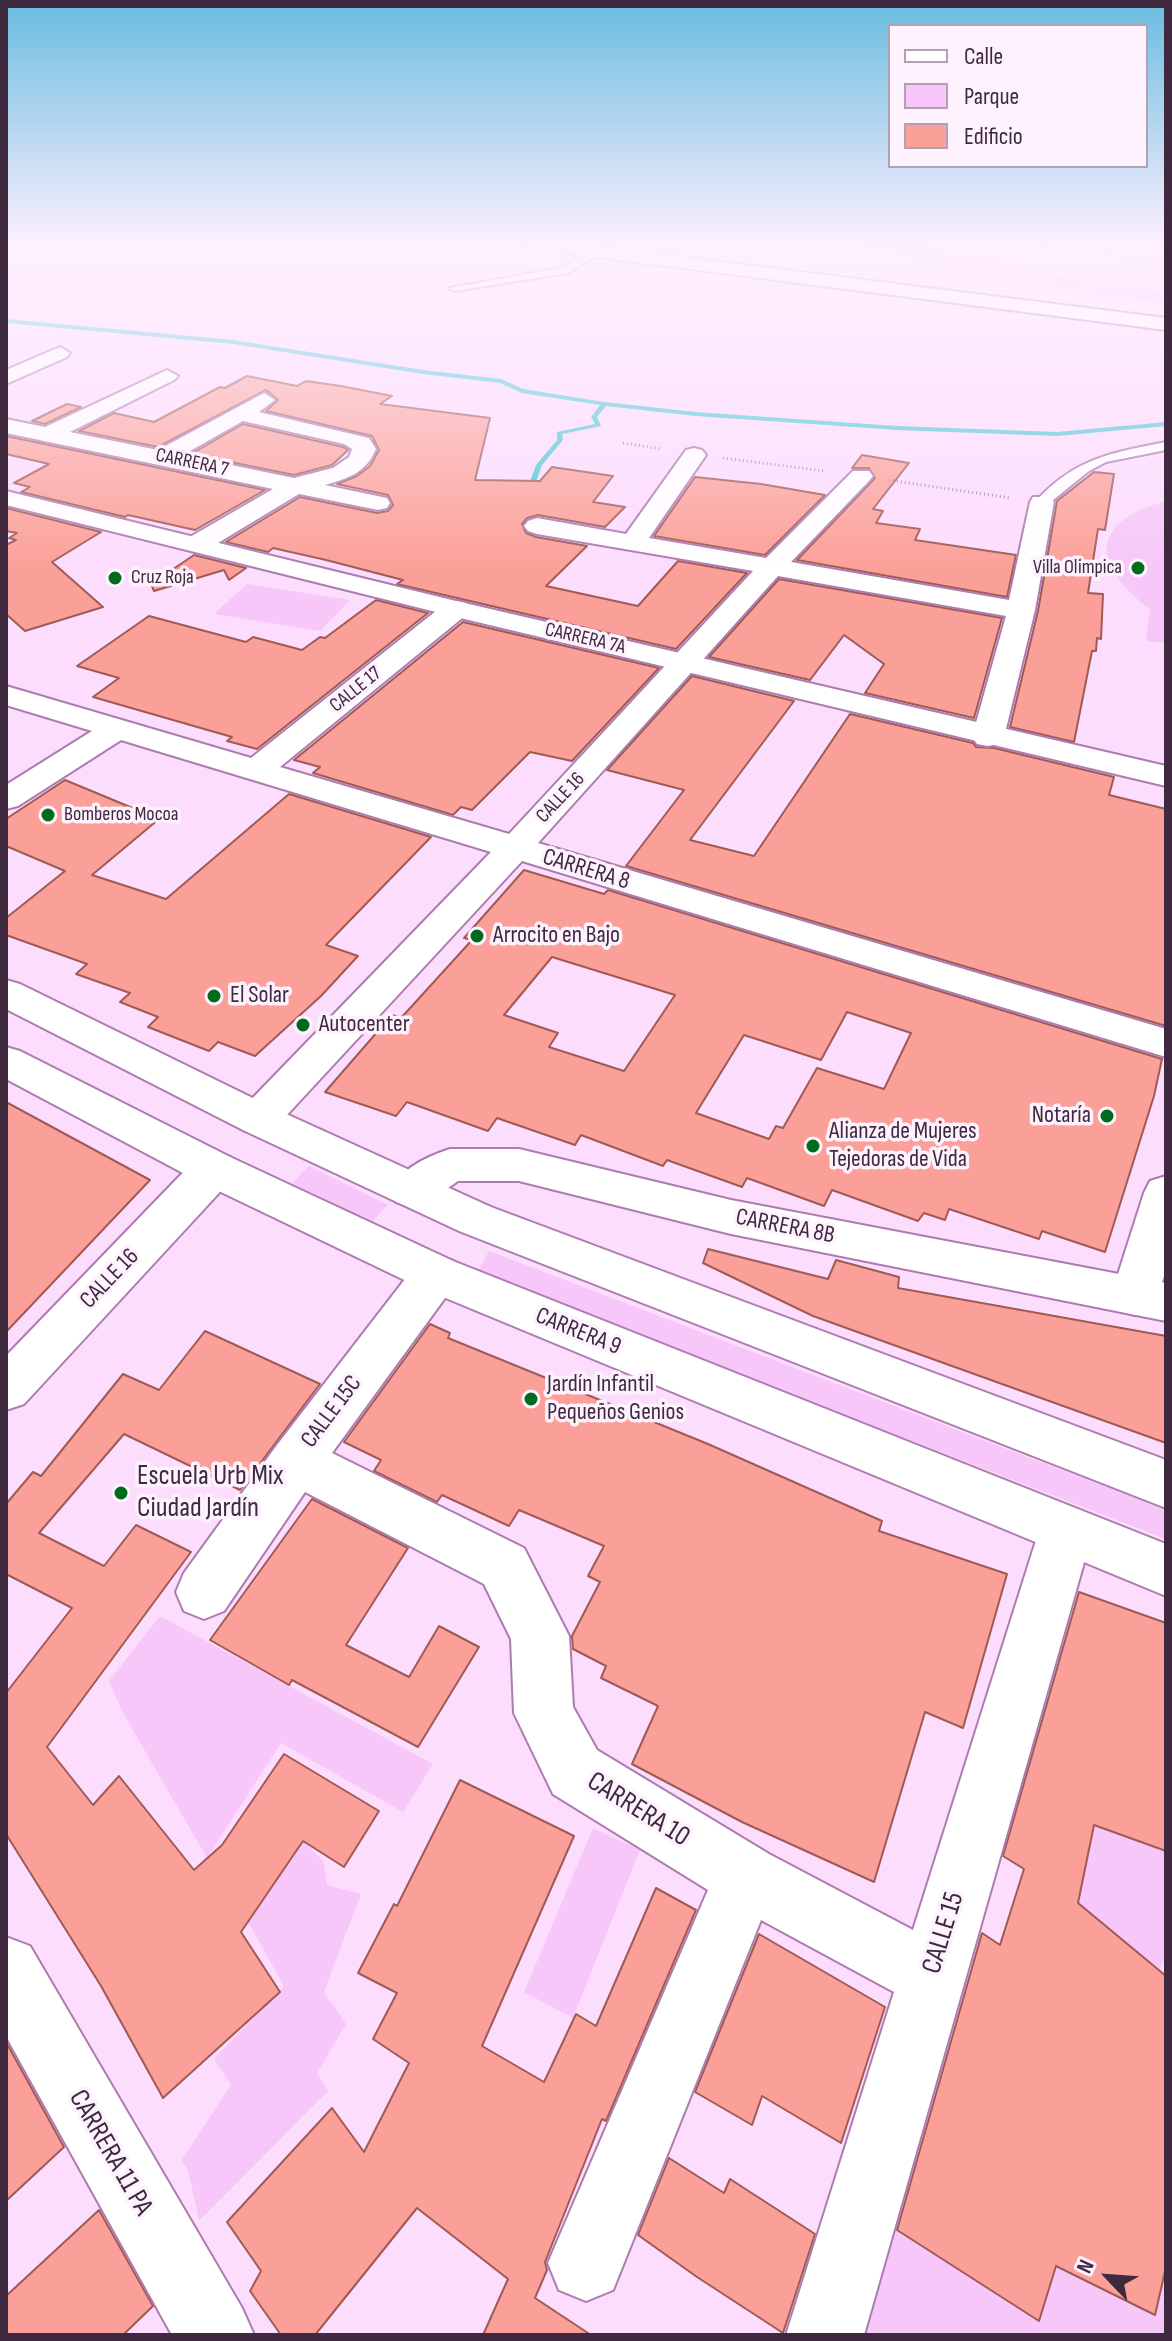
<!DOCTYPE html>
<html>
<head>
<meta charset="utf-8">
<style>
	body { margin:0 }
	#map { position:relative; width:1172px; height:2341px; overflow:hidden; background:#fdddfe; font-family:"Sofia Sans Condensed",sans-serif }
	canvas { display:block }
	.frame { position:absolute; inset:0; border:8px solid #3e293e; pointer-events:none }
	.legend { position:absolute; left:888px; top:24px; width:260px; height:144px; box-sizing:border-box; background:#fdf2fd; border:2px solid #b1a2b1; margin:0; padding:10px 14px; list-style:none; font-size:24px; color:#3e293e }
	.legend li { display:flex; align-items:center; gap:16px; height:40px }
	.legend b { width:40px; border:2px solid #b1a2b1 }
	.north { position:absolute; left:1068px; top:2237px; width:80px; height:80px; -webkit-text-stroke:6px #fdf2fd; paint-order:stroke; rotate:295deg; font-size:22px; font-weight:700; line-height:32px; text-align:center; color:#3e293e }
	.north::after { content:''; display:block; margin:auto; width:28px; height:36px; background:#3e293e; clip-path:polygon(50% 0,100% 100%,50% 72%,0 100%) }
</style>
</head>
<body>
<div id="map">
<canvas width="1172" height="2341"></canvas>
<div class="frame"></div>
<ul class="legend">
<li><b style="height:10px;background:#fff"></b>Calle</li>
<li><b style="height:22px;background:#f6c7f8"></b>Parque</li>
<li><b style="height:22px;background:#fba098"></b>Edificio</li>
</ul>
<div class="north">N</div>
</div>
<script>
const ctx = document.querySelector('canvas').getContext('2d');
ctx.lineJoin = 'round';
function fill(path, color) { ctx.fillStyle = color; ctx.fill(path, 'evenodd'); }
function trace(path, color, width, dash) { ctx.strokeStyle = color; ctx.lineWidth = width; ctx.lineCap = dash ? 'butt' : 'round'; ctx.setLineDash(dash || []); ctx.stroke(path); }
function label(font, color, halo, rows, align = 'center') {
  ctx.font = font + ' "Sofia Sans Condensed",sans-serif'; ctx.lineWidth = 7; ctx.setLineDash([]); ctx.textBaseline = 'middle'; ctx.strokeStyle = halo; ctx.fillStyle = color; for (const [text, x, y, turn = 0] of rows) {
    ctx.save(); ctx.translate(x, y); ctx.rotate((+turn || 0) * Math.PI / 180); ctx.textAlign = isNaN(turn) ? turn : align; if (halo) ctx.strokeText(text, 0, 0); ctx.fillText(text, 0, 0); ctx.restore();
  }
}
fill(new Path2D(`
	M850,243L927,245L936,249L1092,282L1117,283L1166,292V303L1017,283L979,282L925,261Z
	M1166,501V643L1146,641L1150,609C1091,565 1089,522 1166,501Z
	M247,584L350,600L320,631L214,614Z
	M309,1166L388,1205L372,1222L292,1183Z
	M489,1251L1166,1510V1539L477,1273Z
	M160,1616L433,1764L403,1812L281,1743L207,1858L123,1713L109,1681Z
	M1091,1824L1166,1851V1956L1159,1970L1078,1903Z
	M593,1828L640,1850L573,2018L524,1992Z
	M303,1841L324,1862L327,1885L361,1894L324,1992L346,2024L317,2073L328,2091L199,2221L188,2170L181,2161L231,2085L214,2059L284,1986L248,1922Z
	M891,2226L1039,2321L1056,2266L1154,2315L1166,2267V2335H858Z`), '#f6c7f8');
fill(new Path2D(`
	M1025,243L1166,261V263L1008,243Z
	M6,319L233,340L423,370L501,379L523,389L604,402L696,412L897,426L1057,432L1166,422V426L1057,436L897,430L696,416L606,406L597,417L601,426L562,434L563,440L542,465L532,493L529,495L526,493L536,465L557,440V432L595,424L591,417L600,405L522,393L500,383L423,374L233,344L6,323Z`), '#49c7d4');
const building = new Path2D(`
	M247,376L297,386L306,381L341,386L392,396L380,404L490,418L475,480L540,481L552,467L613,476L593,502L625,507L605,527L538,515L527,518L522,524L526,533L536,537L587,546L546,586L638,606L678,561L747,573L676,649L397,584L403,580L326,560L273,548L268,552L226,542L300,497L377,513L388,511L393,505L388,495L337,484L357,476L370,466L379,450L372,436L266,411L278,400L266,390L158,447L79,431L114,413L154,422L220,387L225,388Z
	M67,404L81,407L45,424L32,421Z
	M243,424L343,447L348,450L332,465L294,475L191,454Z
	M6,436L265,490L195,530L128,515L125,517L21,492L30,487L14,483L49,464L6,454Z
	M862,455L909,463L873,509L883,511L876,523L920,529L915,540L1016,555L1007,597L797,560L875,478L869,468H852Z
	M1094,472L1114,474L1105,530L1098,529L1088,593L1103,594L1101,639L1097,638L1096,651H1092L1074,742L1010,727L1038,611L1057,501Z
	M695,477L761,484L825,495L765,555L654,536Z
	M6,508L101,532L52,562L103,607L25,631L6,614V545L16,540L9,538L17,533L6,531Z
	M194,555L246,568L229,580L224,570L154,591L151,584Z
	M779,579L1002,618L974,718L865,693L884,664L844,635L810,680L709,657Z
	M376,600L428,613L257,749L227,741L232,737L93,697L119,678L77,666L149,616L246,642L253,637L302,650L320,637L325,638Z
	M463,622L659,668L572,761L530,752L472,810L461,807L453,815L313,773L320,767L294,760Z
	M692,676L794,701L690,840L754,856L850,714L973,743L976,747L994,748L1114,777L1109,795L1166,809V1026L626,866L684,790L607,770Z
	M65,780L159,819L92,875L166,899L289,794L431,837L326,945L358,956L321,996L255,1056L218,1042L209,1051L148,1027L158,1017L120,1002L130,993L76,974L87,964L6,935V918L65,871L6,846V819Z
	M524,870L604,894L608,890L1162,1059L1154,1096L1105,1252L1042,1231L1039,1239L949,1209L945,1220L924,1213L918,1221L832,1190L824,1206L747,1178L742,1187L667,1160L663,1166L581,1135L575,1145L497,1118L488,1131L407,1102L396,1116L325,1092L392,1015L401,1018L472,940L464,938ZM552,957L675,995L624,1071L549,1047L558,1033L504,1015ZM847,1012L911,1033L884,1089L817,1068L783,1128L776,1126L769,1139L696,1113L744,1035L821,1060Z
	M6,1102L150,1180L6,1332Z
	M708,1249L828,1279L836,1260L899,1277L898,1288L1166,1336V1443L813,1316L703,1263Z
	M430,1324L450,1333L448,1338L708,1444L882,1521L879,1531L1007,1574L963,1728L925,1712L874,1882L742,1822L632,1764L658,1706L601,1678L606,1666L573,1649L572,1636L600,1582L588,1576L604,1546L519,1510L509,1526L442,1495L437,1502L374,1471L381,1460L344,1442Z
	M205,1331L320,1384L240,1490L124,1434L39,1533L104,1566L136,1525L191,1552L47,1747L93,1805L119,1776L194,1870L222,1845L284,1754L379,1811L344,1867L303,1841L241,1932L280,1992L163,2098L101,1986L6,1834V1693L72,1608L6,1574V1504L33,1472L41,1476L123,1374L159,1390Z
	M312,1499L408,1548L346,1645L409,1677L439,1626L479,1647L418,1747L292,1680L289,1685L210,1640Z
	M1079,1592L1166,1623V1851L1094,1825L1078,1903L1166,1976V2267L1155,2315L1056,2266L1039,2321L897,2230L982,1933L1000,1945L1024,1869L1003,1856Z
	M460,1780L574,1836L482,2046L544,2082L576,2014L596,2026L656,1888L696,1910L606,2121L602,2119L545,2262L547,2270L535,2298L591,2335H483L508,2279L417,2208L315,2335H281L250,2291L261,2271L227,2222L332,2108L364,2152L409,2063L373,2039L397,1993L358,1973L394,1904L397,1906Z
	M759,1934L885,2007L841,2143L762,2096L752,2125L695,2092Z
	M6,2042L64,2147L6,2201Z
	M669,2158L724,2193L730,2179L815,2234L783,2333L697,2277L638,2235Z
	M99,2210L153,2306L123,2335H6V2296Z`);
fill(building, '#fba098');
trace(building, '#a05a55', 2);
const service = new Path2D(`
	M594,250L602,252L568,273L454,291L449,288L561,268Z
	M1166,442V450L1106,462L1089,471L1047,505L1035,502C1075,458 1111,453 1166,442Z`);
const minor = new Path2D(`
	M518,243H571L1166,318V330L526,248Z
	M60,347L70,353L67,357L6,384V370Z
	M167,370L178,376L174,380L70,432L158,450L264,393L275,400L259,412L369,438L376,449C366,473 349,478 325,485L387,498L390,503L387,508L378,510L299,494L208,549H190L186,543L190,537L273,489L6,433V419L45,427ZM243,421L344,444L352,449L349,457L333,468L294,478L183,455Z
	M694,448L702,450L706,455L649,538L766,558L853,471H869L873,476L869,481L791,562L1009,600L1030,502L1033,497H1051L1054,502L1035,610L1004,737L999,744L988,746L977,744L972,737L1006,616L778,576L538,843L1166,1029V1057L522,861L273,1130L258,1134L243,1130L237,1119L243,1108L491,852L121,740L18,806L6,809V785L92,731L6,705V686L251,758L446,603L456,601L466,603L470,609L466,615L280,767L509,834L753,571L537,534L528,531L524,526L528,521L537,518L626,534L686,450Z
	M214,1153L230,1157L236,1169L230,1181L24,1404L6,1410V1356L198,1157Z
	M1166,1176V1271L1152,1310L1135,1315L1118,1310L1111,1296L1144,1193L1150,1181Z
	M436,1255L453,1261L459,1274L453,1287L332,1453L524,1548L569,1636L573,1707L597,1750L769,1854L913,1930L1039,1531L1047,1513L1066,1506L1085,1513L1093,1531L864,2335H786L894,1992L761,1920L613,2290L586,2301L559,2290L548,2263L708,1890L553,1794L514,1713L511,1639L484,1584L305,1492L224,1611L204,1619L184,1611L176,1592L184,1573L277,1445L419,1261Z
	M6,1937L30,1946L242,2308L254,2335H172L6,2036Z`);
const tertiary = new Path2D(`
	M6,491L456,601L1166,766V786L456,617L6,505Z
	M450,1149H519L731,1200L1166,1283V1321L731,1234L519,1181H458L428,1202L412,1207L396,1202L390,1190C401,1169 428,1156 450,1149Z`);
const trunk = new Path2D(`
	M6,980L20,984L273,1108L491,1207L1166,1460V1508L459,1231L243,1130L6,1009Z
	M6,1047L20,1051L230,1157L453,1261L1166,1544V1596L419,1287L198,1181L6,1079Z`);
trace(service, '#ad7caf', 4);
trace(minor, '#ad7caf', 4);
trace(tertiary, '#ad7caf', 4);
trace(trunk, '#ad7caf', 4);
trace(new Path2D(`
	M623,443L662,449
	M723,458L824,471
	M889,480L1010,498`), '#a085a0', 3, [1, 3]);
fill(service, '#fff');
fill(minor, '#fff');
fill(tertiary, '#fff');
fill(trunk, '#fff');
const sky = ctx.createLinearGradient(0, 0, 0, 571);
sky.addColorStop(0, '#68bce0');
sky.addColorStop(0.43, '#fef0ff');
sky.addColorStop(1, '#fef0ff00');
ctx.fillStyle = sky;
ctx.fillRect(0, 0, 1172, 571);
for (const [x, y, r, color] of [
	[1138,568,8,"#006c1b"],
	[115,578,8,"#006c1b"],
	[48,815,8,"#006c1b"],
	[477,936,8,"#006c1b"],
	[214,996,8,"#006c1b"],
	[303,1025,8,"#006c1b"],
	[1107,1116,8,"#006c1b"],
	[813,1146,8,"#006c1b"],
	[531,1399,8,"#006c1b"],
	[121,1493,8,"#006c1b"]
]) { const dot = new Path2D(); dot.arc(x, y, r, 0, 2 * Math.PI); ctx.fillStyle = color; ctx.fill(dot); trace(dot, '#fdf2fd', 3); }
label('20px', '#3e293e', '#fdf2fd', [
	["CARRERA 7",192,463,12],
	["CARRERA 7A",585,639,13],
	["CALLE 17",356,690,-39],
	["CALLE 16",561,798,-47]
]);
label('20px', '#3e293e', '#fdf2fd', [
	["Villa Olimpica",1122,568,"right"],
	["Cruz Roja",131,578],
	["Bomberos Mocoa",64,815]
], 'left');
label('24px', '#3e293e', '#fdf2fd', [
	["CARRERA 8",586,870,17],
	["CARRERA 8B",785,1227,11],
	["CALLE 16",110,1279,-46],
	["CARRERA 9",578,1332,22],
	["CALLE 15C",332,1412,-53]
]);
label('24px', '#3e293e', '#fdf2fd', [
	["Arrocito en Bajo",493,936],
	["El Solar",230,996],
	["Autocenter",319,1025],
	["Notaría",1091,1116,"right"],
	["Alianza de Mujeres",829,1132],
	["Tejedoras de Vida",829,1160],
	["Jardín Infantil",547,1385],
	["Pequeños Genios",547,1413]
], 'left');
label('28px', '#3e293e', '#fdf2fd', [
	["Escuela Urb Mix",137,1477],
	["Ciudad Jardín",137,1509]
], 'left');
label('28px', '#3e293e', '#fdf2fd', [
	["CARRERA 10",638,1810,32],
	["CALLE 15",944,1933,-73],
	["CARRERA 11 PA",110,2153,60]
]);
</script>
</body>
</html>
